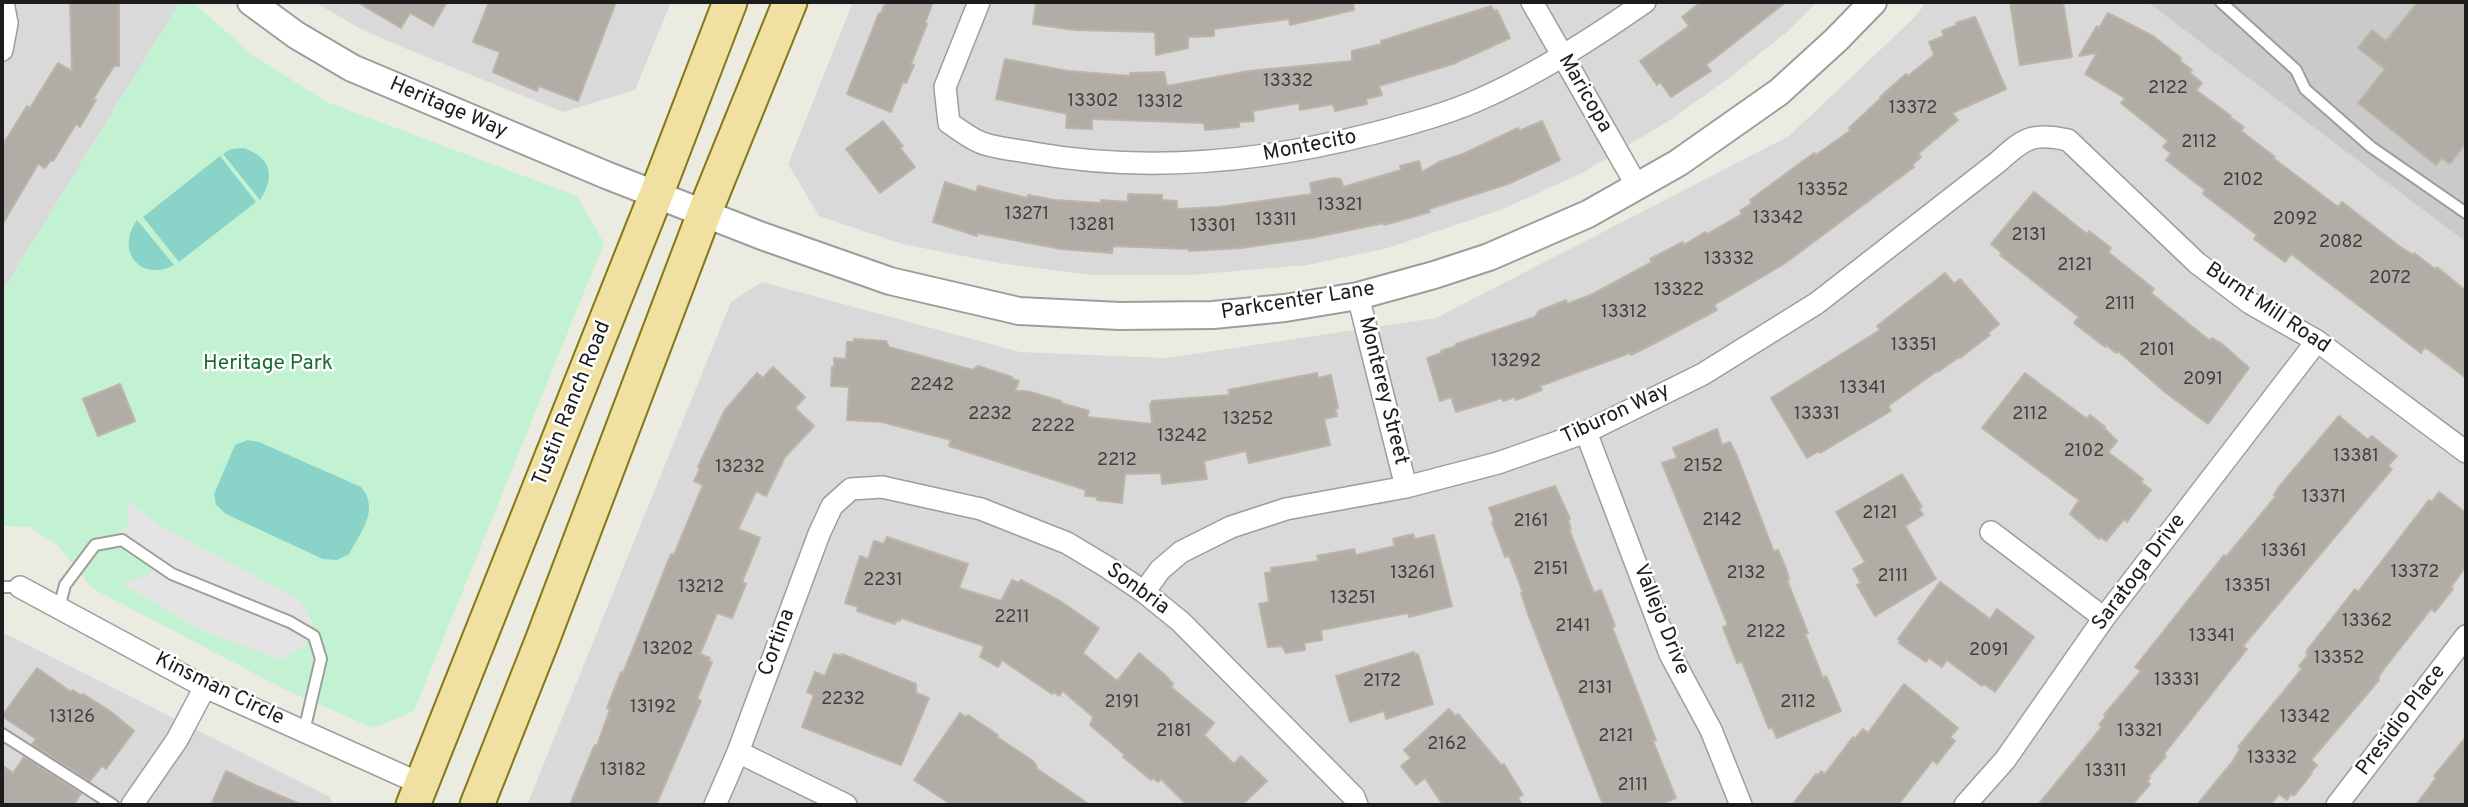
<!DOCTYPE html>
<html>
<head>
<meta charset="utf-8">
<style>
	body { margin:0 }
	#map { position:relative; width:2468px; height:807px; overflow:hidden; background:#ecebe2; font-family:Overpass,sans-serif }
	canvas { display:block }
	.frame { position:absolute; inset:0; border:4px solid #1c1c1c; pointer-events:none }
</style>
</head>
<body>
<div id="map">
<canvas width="2468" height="807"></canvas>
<div class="frame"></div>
</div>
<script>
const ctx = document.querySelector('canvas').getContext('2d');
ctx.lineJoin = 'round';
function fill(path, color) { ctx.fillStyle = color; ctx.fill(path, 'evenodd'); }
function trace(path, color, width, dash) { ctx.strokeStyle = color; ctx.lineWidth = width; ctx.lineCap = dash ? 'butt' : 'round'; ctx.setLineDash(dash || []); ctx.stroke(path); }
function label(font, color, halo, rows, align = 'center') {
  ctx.font = font + ' Overpass,sans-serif'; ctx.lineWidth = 5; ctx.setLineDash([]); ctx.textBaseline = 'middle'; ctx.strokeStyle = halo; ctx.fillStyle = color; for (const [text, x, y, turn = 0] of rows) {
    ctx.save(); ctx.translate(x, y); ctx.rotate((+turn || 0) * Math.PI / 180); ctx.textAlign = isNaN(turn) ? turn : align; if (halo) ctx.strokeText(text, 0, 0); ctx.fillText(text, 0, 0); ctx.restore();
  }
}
fill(new Path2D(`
	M2,2H180L2,292Z
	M315,2H671L635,90L563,112L397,45L357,27Z
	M853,2H1817L1787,32L1729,78L1667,122L1582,173L1503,209L1388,248L1307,265L1190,275H1091L999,263L902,244L819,216L788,164Z
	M1926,2H2147L2466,242V805H527L731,302L762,282L1020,352L1166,358L1436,318L1789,136L1916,16Z
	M2,632L330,797L333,805H2Z`), '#dad9d9');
fill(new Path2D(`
	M2147,2H2466V242Z`), '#cacaca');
fill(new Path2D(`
	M180,2H193L251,54L327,102L577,196L604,243L414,711L373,728L284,689L92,588L57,545L29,527L2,526V292Z`), '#c3f2d2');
fill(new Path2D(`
	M243,148C271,157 276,176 260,200L223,154L231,149Z
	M220,156L256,202L179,262L143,217Z
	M137,220L174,265C140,283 115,250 137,220Z
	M248,440L259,442L361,487C380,510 361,531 349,554L337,560L323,559L226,514L216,505L214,494L235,445Z`), '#89d3c8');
fill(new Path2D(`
	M128,501L161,526L300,600L313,623L306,645L281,660L198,629L122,583L149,575L159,559L118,533L128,525Z`), '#e4e4e4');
const building = new Path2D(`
	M70,2H119V66H114L93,99L96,100L80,127L76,124L53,161L51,160L45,168L38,164L2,225V146L27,106L30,108L58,63L72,71Z
	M357,2H447L433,26L410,13L401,28Z
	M489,2H616L578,101L539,86L537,91L493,72L500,52L473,42Z
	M886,2H933L925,23L927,24L911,64L914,65L906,83L903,82L891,112L847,94L879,13H881Z
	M1036,2H1353L1354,10L1290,25L1289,19L1214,29V36L1188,37V48L1156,55L1155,32L1075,30L1033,24Z
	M1701,2H1786L1706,65L1711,71L1671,97L1660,82L1657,85L1640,61L1689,26L1682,17Z
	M2010,2H2063L2072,57L2020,65Z
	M2418,2H2466V143L2450,164L2442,158L2436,165L2358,103L2385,69L2358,48L2372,30L2386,41Z
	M1491,6L1494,11L1497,10L1510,38L1453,64L1379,86L1382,95L1366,99L1367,104L1335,111L1333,104L1300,110L1299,103L1253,111L1254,121L1239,122V127L1205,130L1204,123L1092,119V129L1066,128L1067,114L996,99L1005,59L1068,71L1131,76L1130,73L1164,72L1167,86L1249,71L1352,61V51L1382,44L1381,41Z
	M2108,13L2153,36L2181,58L2180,61L2192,70L2190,73L2202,83L2196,90L2231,116L2230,117L2244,127L2241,131L2275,157L2273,158L2338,207L2342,202L2399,246L2413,255L2414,253L2435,269L2437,267L2466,291V378L2425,347L2421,353L2291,254L2285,262L2254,239L2257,235L2203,194L2205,190L2166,160L2171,153L2163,147L2168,141L2121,103L2125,98L2085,74L2097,53L2079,56L2097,26L2099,28Z
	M1975,17L2006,89L1952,113L1958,120L1918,154L1921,157L1912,165L1914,167L1784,264L1714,305L1717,310L1657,342L1631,355L1630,353L1540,386L1542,390L1516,400L1515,397L1503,401L1502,398L1456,412L1451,397L1440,401L1427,358L1442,353L1441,351L1456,346V344L1535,317L1539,311L1566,300L1567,304L1593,294L1652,262L1650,259L1683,242L1684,245L1705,232L1707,234L1742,214L1740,211L1752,203L1750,200L1814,153L1816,155L1851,130L1849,128L1881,98L1880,97L1906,74L1908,76L1934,55L1929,42L1944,36L1942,31L1957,25L1956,23Z
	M883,121L903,146L900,148L915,167L880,193L846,149Z
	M1542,121L1560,160L1508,184L1429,209L1430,212L1384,225V223L1311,238L1241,248L1189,251V249L1113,246L1112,253L1061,249L977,233V236L933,222L945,182L976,192L978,186L1027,198L1028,195L1055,200L1101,203V200L1128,202V194L1162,195V200L1177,201V209L1219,207L1312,194L1310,183L1334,178L1341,179L1343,187L1401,170L1400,166L1419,161L1422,172L1439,162L1463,154L1518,128L1519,131Z
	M2034,192L2087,234L2089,231L2111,248L2108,252L2154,289L2151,293L2210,341L2212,338L2222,344L2249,368L2208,424L2166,393L2118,351L2116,353L2106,345L2105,347L2074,323L2079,317L2000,255L2002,253L1991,244Z
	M1945,273L1954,284L1960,279L1999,324L1988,333L1990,335L1960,358L1959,357L1938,372L1937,371L1888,406L1891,411L1820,453L1819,451L1807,458L1771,398L1880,330L1877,326Z
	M854,339L886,341L889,347L973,370L978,366L1012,377V379L1019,381L1015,391H1027L1061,401V403L1089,411L1087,417L1152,424L1150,404H1152V401L1230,395L1228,390L1317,373L1318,378L1331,375L1338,408L1335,409L1337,416L1324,419L1330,445L1249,463L1246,451L1204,461L1207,479L1162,484L1161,473L1125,474L1122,503L1097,500V497L1085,496L1086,490L949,446L951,440L882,422L847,420L849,387L831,386L832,367H834V358L846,359L847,342H854Z
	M773,367L805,397L795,408L814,426L785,457L766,496L756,491L738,529L760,538L742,582L746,584L732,618L717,613L700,654L710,658L709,661L712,662L697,699L701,701L656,805H570L593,749L595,745L597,746L610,709L607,708L621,672L623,673L671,554L674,555L703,485L694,481L700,469L698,467L725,410L757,373L763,378Z
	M2025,373L2087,419L2090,415L2105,427L2104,428L2117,441L2108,452L2143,479L2141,482L2151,490L2127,522L2124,519L2106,541L2101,537L2099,539L2070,514L2079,500L1982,428Z
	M120,384L135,421L98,436L83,399Z
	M2339,416L2368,440L2372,436L2397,456L2388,466L2392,469L2243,646L2247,649L2164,754L2166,756L2148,777L2150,778L2147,782L2150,784L2132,805H2038L2102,727L2099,725L2106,716L2104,715L2141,671L2135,667L2224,555L2226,557L2276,496L2274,495L2278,488Z
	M1717,429L1722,445L1730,442L1737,456L1774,552L1778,550L1786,569L1789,579L1787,580L1808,633L1805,634L1823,678L1826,676L1841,711L1777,738L1772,727L1769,729L1742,662L1737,663L1723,627L1728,625L1662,463L1677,458L1673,448Z
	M1902,474L1922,507L1919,508L1923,515L1905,526L1936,579L1875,616L1857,585L1861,583L1853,569L1865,562L1836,512Z
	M1555,486L1570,519H1568L1571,529H1569L1594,593L1601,590L1615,626L1612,627L1656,740L1653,741L1676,798L1658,805H1603L1529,617L1521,593H1523L1509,556L1505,557L1492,522L1494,521L1489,508Z
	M2439,492L2466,513V566L2451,587L2453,589L2435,612L2431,609L2383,670L2378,678L2379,680L2311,760L2317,765L2311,772L2312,773L2294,796L2291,794L2287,800L2279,794L2270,805H2197L2233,761L2240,749L2238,747L2302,669L2299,666L2308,655L2306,653L2308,649L2355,589L2358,592L2429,500L2432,502Z
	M1413,534L1415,539L1434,535L1452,606L1409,617L1408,613L1321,630L1322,640L1304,643L1305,650L1286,653L1282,646L1268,647L1259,604L1269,602L1265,573L1272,572L1271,568L1319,561L1317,556L1354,549L1356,555L1395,546L1393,539Z
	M887,537L968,564L959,588L1001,601L1012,580L1019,583L1021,580L1060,601L1099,628L1083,653L1117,681L1139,653L1165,675L1173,684L1171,687L1214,723L1204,735L1234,764L1241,756L1267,781L1242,805H1187L1161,779L1158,782L1153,778L1151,780L1123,757L1125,755L1090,725L1093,717L1063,691L1059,696L1054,692L1052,694L1002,660L998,667L980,657L984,646L901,618L900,621L897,620L895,624L857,611L858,607L845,603L860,556L868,559L874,541L884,544Z
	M1940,582L1990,619L1997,609L2034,637L1995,692L1984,684L1982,686L1947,660L1942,667L1929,658L1926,662L1899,643L1901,641L1898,639Z
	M1414,652L1415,655L1418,654L1433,704L1386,719L1384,711L1350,722L1336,676Z
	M834,654L841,656L842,654L916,684V693L929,698L901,765L802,727L814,695L807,692L815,672L825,676Z
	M37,668L71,692L73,690L81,696L83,694L110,711L134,731L106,769L102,766L90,781L32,744L36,739L2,716Z
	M1904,684L1958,728L1950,737L1955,741L1937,764L1933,760L1898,805H1792L1816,774L1818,775L1821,771L1825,774L1853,737L1854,740L1863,729L1868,733Z
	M1449,709L1455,716L1458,714L1501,765L1504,764L1523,795L1518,798L1522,805H1443L1425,778L1416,785L1401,766L1411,758L1404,750Z
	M960,713L966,717L968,715L998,735L997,737L1033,761L1037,766L1036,768L1090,805H952L914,780Z
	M2466,737V805H2416L2436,778L2434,776Z
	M24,757L81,794L73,805H2V765L13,773Z
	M226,771L255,785L302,805H211Z`);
fill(building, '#b1ada6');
trace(building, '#bcb5a7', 2);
const service = new Path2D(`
	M2221,2L2296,70L2305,89L2371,147L2466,213
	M2,587H20
	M59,608L65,585L95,545L122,540L172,574L290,622L314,636L321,659L304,731
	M2,734L113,805`);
const minor = new Path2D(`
	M979,2L945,87L949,123C960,130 973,141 985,144C1001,149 1017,150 1033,153C1147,173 1263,162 1375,133C1409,124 1443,115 1476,101C1536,75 1592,39 1645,2
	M1532,2L1637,186
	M2,50L7,23L3,2
	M1358,296L1406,487
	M1586,432L1670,654L1711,730L1741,805
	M1991,532L2104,618
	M20,587L205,687L421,784
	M1144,592L1160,570L1181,552L1231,527L1286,509L1406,487L1498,463L1586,432L1703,374L1817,303L1998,162C2024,138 2033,132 2068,140L2197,263L2250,303L2317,341L2466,452
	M738,752L846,805
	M132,805L177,740L205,687
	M715,805L738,752L819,534L832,506L851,489L882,487L981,509L1067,543L1107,567L1144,592L1181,622L1354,797L1357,805
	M1965,805L2005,760L2104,618L2317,341
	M2337,805L2466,636`);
const tertiary = new Path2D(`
	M251,2L296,35L352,68L606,175L762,236L890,281L1019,311L1120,316L1213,315L1285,308L1358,296L1434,275L1489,257L1588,214L1678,163L1779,92L1836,40L1873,2`);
const primary = new Path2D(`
	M413,805L656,195L730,2
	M477,805L542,641L704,214L790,2`);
trace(service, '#9d9d9d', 14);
trace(minor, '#9d9d9d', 24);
trace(tertiary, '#9d9d9d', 30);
trace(primary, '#837811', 37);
trace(service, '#fff', 10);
trace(minor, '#fff', 21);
trace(tertiary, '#fff', 26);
trace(primary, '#f0e1a3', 33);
label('18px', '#41403e', null, [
	["13332",1288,82],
	["2122",2168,89],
	["13302",1093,102],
	["13312",1160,103],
	["13372",1913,109],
	["2112",2199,143],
	["2102",2243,181],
	["13352",1823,191],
	["13321",1340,206],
	["13271",1027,215],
	["13342",1778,219],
	["2092",2295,220],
	["13311",1276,221],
	["13281",1092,226],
	["13301",1213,227],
	["2131",2029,236],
	["2082",2341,243],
	["13332",1729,260],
	["2121",2075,266],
	["2072",2390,279],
	["13322",1679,291],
	["2111",2120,305],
	["13312",1624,313],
	["13351",1914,346],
	["2101",2157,351],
	["13292",1516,362],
	["2091",2203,380],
	["2242",932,386],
	["13341",1863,389],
	["2232",990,415],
	["13331",1817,415],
	["2112",2030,415],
	["13252",1248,420],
	["2222",1053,427],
	["13242",1182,437],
	["2102",2084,452],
	["13381",2356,457],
	["2212",1117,461],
	["2152",1703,467],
	["13232",740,468],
	["13371",2324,498],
	["2121",1880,514],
	["2142",1722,521],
	["2161",1531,522],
	["13361",2284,552],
	["2151",1551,570],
	["13372",2415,573],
	["13261",1413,574],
	["2132",1746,574],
	["2111",1893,577],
	["2231",883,581],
	["13351",2248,587],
	["13212",701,588],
	["13251",1353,599],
	["2211",1012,618],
	["13362",2367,622],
	["2141",1573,627],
	["2122",1766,633],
	["13341",2212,637],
	["13202",668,650],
	["2091",1989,651],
	["13352",2339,659],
	["13331",2177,681],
	["2172",1382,682],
	["2131",1595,689],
	["2232",843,700],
	["2191",1122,703],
	["2112",1798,703],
	["13192",653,708],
	["13126",72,718],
	["13342",2305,718],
	["2181",1174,732],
	["13321",2140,732],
	["2121",1616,737],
	["2162",1447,745],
	["13332",2272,759],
	["13182",623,771],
	["13311",2106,772],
	["2111",1633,786]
]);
label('21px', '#1c1c1c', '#fff', [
	["Maricopa",1584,94,60],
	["Heritage Way",448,109,23],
	["Montecito",1310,147,-11],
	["Parkcenter Lane",1298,302,-9],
	["Burnt Mill Road",2267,309,34],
	["Monterey Street",1382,391,76],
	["Tustin Ranch Road",573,404,-68],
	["Tiburon Way",1616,415,-25],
	["Saratoga Drive",2140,573,-53],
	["Sonbria",1137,590,36],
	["Vallejo Drive",1660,620,68],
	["Cortina",778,643,-70],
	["Kinsman Circle",219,690,26],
	["Presidio Place",2402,721,-53]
]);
label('21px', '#176c32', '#fff', [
	["Heritage Park",268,365]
]);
</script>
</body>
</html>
